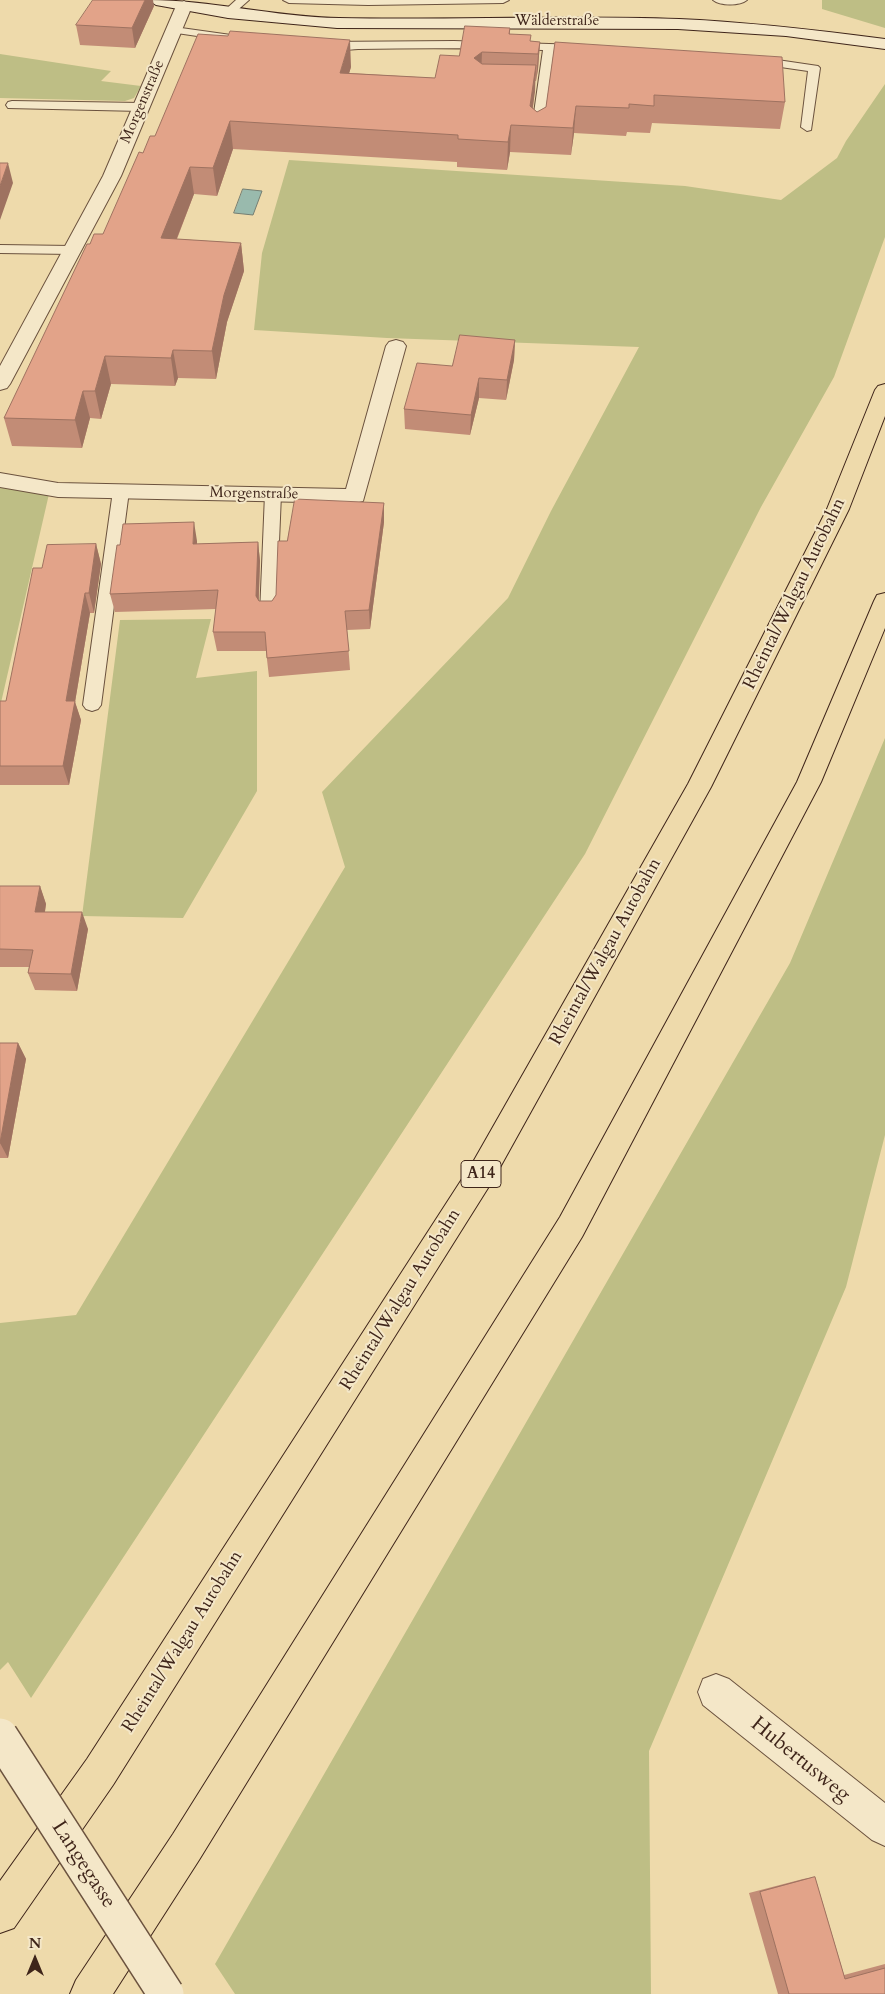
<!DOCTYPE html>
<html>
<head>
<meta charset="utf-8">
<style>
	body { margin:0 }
	#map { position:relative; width:885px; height:1994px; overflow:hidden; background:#eedaab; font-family:Cardo,serif }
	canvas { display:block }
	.north { position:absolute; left:10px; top:1934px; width:50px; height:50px; -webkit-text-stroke:4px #f4e7c8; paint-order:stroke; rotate:0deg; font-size:14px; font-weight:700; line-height:20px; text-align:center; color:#3f251a }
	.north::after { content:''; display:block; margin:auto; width:18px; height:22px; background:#3f251a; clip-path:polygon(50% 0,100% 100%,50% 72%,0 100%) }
</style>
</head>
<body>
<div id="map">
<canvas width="885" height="1994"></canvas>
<div class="north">N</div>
</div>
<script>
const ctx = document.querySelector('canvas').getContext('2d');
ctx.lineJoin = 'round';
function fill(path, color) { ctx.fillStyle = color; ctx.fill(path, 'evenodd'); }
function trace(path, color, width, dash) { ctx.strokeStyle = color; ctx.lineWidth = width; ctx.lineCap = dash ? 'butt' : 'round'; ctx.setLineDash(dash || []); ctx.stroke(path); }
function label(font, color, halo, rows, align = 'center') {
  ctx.font = font + ' Cardo,serif'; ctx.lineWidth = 4; ctx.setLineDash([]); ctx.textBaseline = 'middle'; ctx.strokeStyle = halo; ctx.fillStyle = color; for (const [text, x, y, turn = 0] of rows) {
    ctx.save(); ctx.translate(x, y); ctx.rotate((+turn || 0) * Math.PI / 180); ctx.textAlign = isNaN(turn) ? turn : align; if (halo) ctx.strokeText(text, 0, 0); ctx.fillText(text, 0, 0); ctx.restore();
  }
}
fill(new Path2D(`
	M822,0H885V28L822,9Z
	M0,54L111,71L101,81L141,86L134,98L125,101L0,98Z
	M885,84V237L834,377L761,507L585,854L31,1698L8,1662L0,1670V1323L76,1315L345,867L322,792L508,598L551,511L639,347L387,338L254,330L262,253L289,160L685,186L781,200L837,158L846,141Z
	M0,486L49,494L0,707Z
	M211,619L196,678L257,671V791L183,918L82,916L120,620Z
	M885,738V1135L846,1287L649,1751L651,1994H235L215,1964L790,963Z`), '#bebe85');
const water = new Path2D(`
	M243,189L262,191L253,215L234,213Z`);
fill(water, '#99baad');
trace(water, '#757e72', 1);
const service = new Path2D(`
	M236,0H249L232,15H224V11Z
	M283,0H509L503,3L368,5L289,3Z
	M713,0H747C740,6 720,6 713,0Z
	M174,27L231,35L237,38L231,41L170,32V28Z
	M454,41L581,45L587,48L581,51H554L543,134L537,138L531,134L543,50C481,48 420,48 358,49C348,50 324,52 317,45L323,42Z
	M757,57L818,66L820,68L811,130L807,131L801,127L808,71L753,63V59Z
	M12,101L141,103L147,107L141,111L8,108L6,105L8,102Z
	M0,245L72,246L79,250L72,254L0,253Z
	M121,486L126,487L129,491L101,705L98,709L92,711L86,709L83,705L113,491L116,487Z
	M273,489L278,490L281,494L276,614L274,618H262L260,614L265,494L268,490Z`);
const minor = new Path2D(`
	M184,1L192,6L121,176L10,384L7,388L0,390V366L103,176L176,6Z
	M396,340L403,342L406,346L363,501L355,503L58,497L0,487V473L58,483L346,489L386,346L389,342Z
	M716,1674L729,1679L885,1803V1846L872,1840L703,1705L698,1692L703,1679Z`);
const secondary = new Path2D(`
	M148,0C212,0 275,17 339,18C452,20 566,15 679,19C748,22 816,30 885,39V49L786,36L678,29L337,28L228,18L156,5Z`);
const motorway = new Path2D(`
	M885,384V416L849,509L711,787L493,1180L113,1785L14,1928L0,1933V1881L87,1759L473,1162L688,784L827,509L875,390L878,386Z
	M885,593V628L821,782L582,1237L199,1860L113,1994H70L76,1980L173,1834L560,1217L797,782L874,601L877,595Z`);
trace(service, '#6b523e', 2);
trace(minor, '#6b523e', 2);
trace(secondary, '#3f251a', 2);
trace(motorway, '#3f251a', 2);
fill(service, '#f4e7c8');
fill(minor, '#f4e7c8');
fill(secondary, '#f4e7c8');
fill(motorway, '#eedaab');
const minorBridge = new Path2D(`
	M0,1736L166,1994`);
trace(minorBridge, '#6b523e', 38, []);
trace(minorBridge, '#f4e7c8', 35);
fill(new Path2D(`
	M154,6L135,48L80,45L76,25Z
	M510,28V34L531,41L540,42L538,69L536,81H535L533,108L537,112L546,107L555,42L785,102L780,129L652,123L650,133L627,132L626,136L574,133L571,155L510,152L507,170L457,167V162L233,149L217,196L194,194L177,239L241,243L244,271L227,322L216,379L178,378L175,386L111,384L101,419L90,418L82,448L12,446L4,418L90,244L103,234L143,153L155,136L351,67L349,73L435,78L459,56Z
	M515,340L514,360L506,400L479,398L470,435L405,429L404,409L452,366Z
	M384,503V522L370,629L347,630L350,670L269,677L266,651H217L213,632L216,609L115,612L110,594L197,541V544L258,542L260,561L259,600V601H272L276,595L287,541Z
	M96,544L101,564L94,613H90L75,702L81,720L69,785H0V703L6,701L42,568Z
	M0,886H40L46,904L45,912L88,929L77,991L35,990L28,973L29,967H0Z
	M0,1043H18L26,1059L8,1158H0Z
	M815,1877L844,1975L885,1964V1994H778L749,1893L803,1879Z`), '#c28c76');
fill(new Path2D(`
	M145,0H153L154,6L135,48L132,28Z
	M350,40L351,67L341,100L340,73Z
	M540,42L538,69L536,81L538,54Z
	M482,52L481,79L474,58Z
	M536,65L535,92L530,126V106Z
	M576,106L574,133L571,155L573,128Z
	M230,121L233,149L217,196L213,168Z
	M511,125L510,152L507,170L508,142Z
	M8,163L13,183L0,220V186Z
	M190,167L194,194L166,266L161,238Z
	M241,243L244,271L227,322L216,379L212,351L224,295Z
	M515,340L514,360L506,400L507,380Z
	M173,350L178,378L175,386L171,358Z
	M105,356L111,384L101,419L95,391Z
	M479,378V398L470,435L471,415Z
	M83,391L90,418L82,448L75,420Z
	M384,503V522L370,629L369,610Z
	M194,522L197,541L196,563L193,544Z
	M258,542L260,561L258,615L256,596Z
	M96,544L101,564L94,613L89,593Z
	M85,593L90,613L75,702L81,720L69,785L63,766L66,701Z
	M40,886L46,904L42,929L35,912Z
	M82,912L88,929L77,991L71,974Z
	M18,1043L26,1059L8,1158L0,1143Z`), '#9e7260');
const building = new Path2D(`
	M93,0H145L132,28L76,25Z
	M465,26L510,28L509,34L531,35L530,41L540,42L538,54L482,52L474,58L482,64L536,65L530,106L537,112L546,107L555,42L782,57L785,102L654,95V106L629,104V108L576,106L573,128L511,125L508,142L458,139V135L230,121L213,168L190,167L161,238L241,243L224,295L212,351L173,350L171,358L105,356L95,391H83L75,420L4,418L87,244H90L94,234H103L139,152L143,153L150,136H155L198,34L228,36L230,31L350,40L340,73L435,78L440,55L459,56Z
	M0,163H8L0,186Z
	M460,335L515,340L507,380L479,378L471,415L404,409L417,363L452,366Z
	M295,499L384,503L369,610L345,611L349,651L267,658L265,632H213L218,590L110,594L117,545H120L123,524L194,522L193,544L258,542L256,596L259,601H272L276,595L278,541H287Z
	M96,544L89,593H85L66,701H75L63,766H0V701H6L33,568H42L47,545Z
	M0,886H40L35,912H82L71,974L28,973L33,950L0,949Z
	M0,1043H18L0,1143Z
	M815,1877L845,1979L885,1968V1994H789L760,1892Z`);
fill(building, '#e2a389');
trace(building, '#9e7260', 1);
label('15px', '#3f251a', '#f4e7c8', [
	["Wälderstraße",557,22],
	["Morgenstraße",143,102,-67],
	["Morgenstraße",254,494,1]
]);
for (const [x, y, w] of [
	[481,1174,40]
]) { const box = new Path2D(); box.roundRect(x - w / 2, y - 13.5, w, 27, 4); ctx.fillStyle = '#f4e7c8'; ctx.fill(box); trace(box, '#3f251a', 1); }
label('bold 16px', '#3f251a', null, [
	["A14",481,1174]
]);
label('18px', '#3f251a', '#f4e7c8', [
	["Rheintal/Walgau Autobahn",795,594,-64],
	["Rheintal/Walgau Autobahn",606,952,-61],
	["Rheintal/Walgau Autobahn",401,1300,-58],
	["Rheintal/Walgau Autobahn",183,1642,-58]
]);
label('21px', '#3f251a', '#f4e7c8', [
	["Hubertusweg",800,1760,39],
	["Langegasse",83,1865,57]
]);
</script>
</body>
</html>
